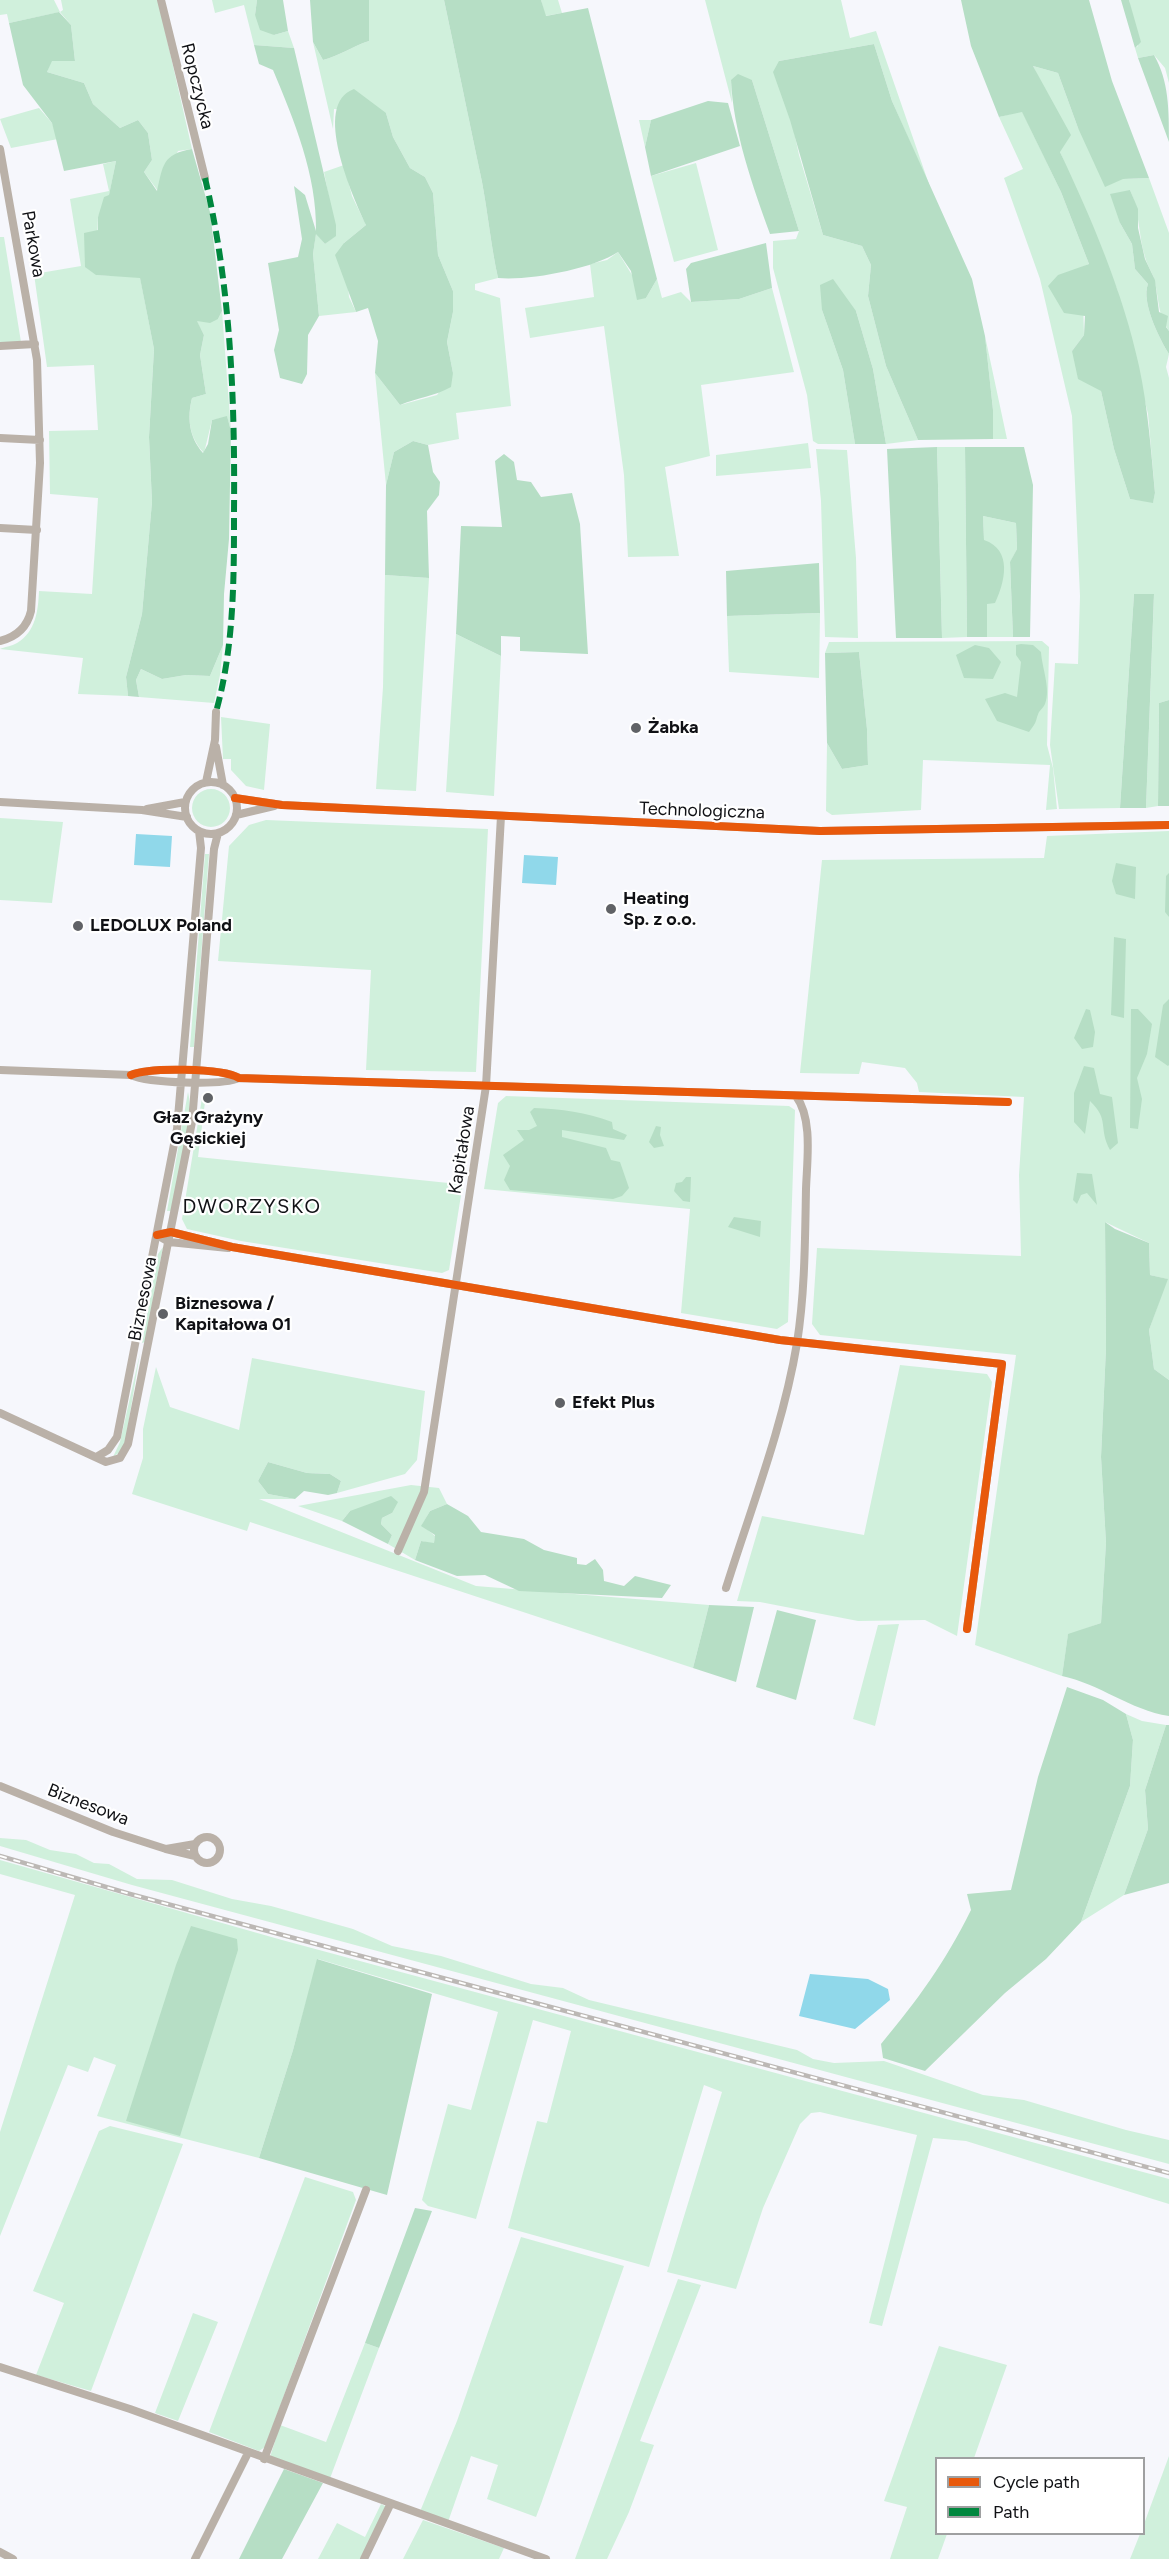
<!DOCTYPE html>
<html>
<head>
<meta charset="utf-8">
<style>
	body { margin:0 }
	#map { position:relative; width:1169px; height:2559px; overflow:hidden; background:#f6f7fc; font-family:Figtree,sans-serif }
	canvas { display:block }
	.legend { position:absolute; left:935px; top:2457px; width:210px; height:78px; box-sizing:border-box; background:#fff; border:2px solid #9fa0a1; margin:0; padding:8px 10px; list-style:none; font-size:18px; color:#101115 }
	.legend li { display:flex; align-items:center; gap:12px; height:30px }
	.legend b { width:30px; border:2px solid #9fa0a1 }
</style>
</head>
<body>
<div id="map">
<canvas width="1169" height="2559"></canvas>
<ul class="legend">
<li><b style="height:8px;background:#e8590c"></b>Cycle path</li>
<li><b style="height:8px;background:#00873e"></b>Path</li>
</ul>
</div>
<script>
const ctx = document.querySelector('canvas').getContext('2d');
ctx.lineJoin = 'round';
function fill(path, color) { ctx.fillStyle = color; ctx.fill(path, 'evenodd'); }
function trace(path, color, width, dash) { ctx.strokeStyle = color; ctx.lineWidth = width; ctx.lineCap = dash ? 'butt' : 'round'; ctx.setLineDash(dash || []); ctx.stroke(path); }
function label(font, color, halo, rows, align = 'center') {
  ctx.font = font + ' Figtree,sans-serif'; ctx.lineWidth = 4.5; ctx.setLineDash([]); ctx.textBaseline = 'middle'; ctx.strokeStyle = halo; ctx.fillStyle = color; for (const [text, x, y, turn = 0] of rows) {
    ctx.save(); ctx.translate(x, y); ctx.rotate((+turn || 0) * Math.PI / 180); ctx.textAlign = isNaN(turn) ? turn : align; if (halo) ctx.strokeText(text, 0, 0); ctx.fillText(text, 0, 0); ctx.restore();
  }
}
fill(new Path2D(`
	M0,0H54L60,12L63,10L61,0H158L192,149L178,151L158,191L144,172L152,160L148,133L138,120L120,128L93,104L84,83L47,72L51,61H75L71,25L60,12L9,23L7,14L0,15Z
	M212,0H257L255,15L274,35L288,31L294,48L254,45L244,5L215,13Z
	M369,0H444C457,61 469,121 482,182C488,214 491,246 498,278L475,284V290L500,298L511,406L456,413L459,439L428,445L413,441L394,452L386,485L375,373L400,405L437,395L453,373L447,342L453,312V291L438,255L433,193L425,177L410,168L393,137L386,113L334,109L333,129L313,42L323,60C339,56 353,46 369,41Z
	M541,0H558L562,13L545,16Z
	M705,0H841L850,38L876,31L931,190L892,101L874,44L779,61L799,155L823,235L862,246L871,265L868,296L886,366L918,440L886,444L873,369L856,311L822,310L843,370L855,444H818L813,441L807,395L773,268V241L796,239L799,231L752,80H731L732,103Z
	M1129,0H1169V83L1165,68L1154,55L1138,58L1135,48L1138,46Z
	M1033,66L1058,73L1078,128L1123,179L1149,178L1169,233V331C1158,316 1159,300 1155,283C1154,274 1147,266 1145,257C1138,234 1140,212 1130,190L1120,223L1132,244L1135,269L1148,284C1141,302 1159,338 1169,354L1166,367L1169,378V700L1159,703L1158,806L1146,808L1154,595L1134,594L1120,808L1059,809L1050,745L1055,663L1078,664L1080,596L1072,416L1040,279L1004,178L1023,169L999,117L1022,111L1061,192L1089,264L1082,267L1084,335L1072,351L1101,391L1114,449L1130,499L1153,502L1155,493L1148,414L1117,289L1060,152L1048,98Z
	M39,108L52,123L58,139L11,148L0,119Z
	M639,120H651L645,147Z
	M116,161L109,196L98,217L96,275L140,277L154,349L149,437L152,502L142,614L126,677L128,696L78,694L83,658L0,649C4,647 12,646 17,643C36,631 38,611 39,591L92,594L98,498L50,494L49,431L98,430L94,365L47,367L34,274L81,266L70,199L109,191L103,164Z
	M696,163L718,250L674,262L651,176Z
	M344,165L352,196L366,225L344,243L349,297L356,312L319,316L313,254L316,233L325,244L336,235L324,172Z
	M0,237H4L21,342H0Z
	M618,252L646,298L657,279L662,298L681,292L691,302L739,299L772,288L794,372L701,385L710,456L665,467L679,556L628,557L624,475L604,326L530,338L525,308L594,297L590,264L607,260Z
	M222,311L231,431L227,417L212,420L204,453C189,437 187,419 192,398L206,394L200,355L204,335L196,320L218,319Z
	M985,336L1007,439H993V410Z
	M808,443L811,468L716,476V455Z
	M937,447H965L967,637L942,638Z
	M816,449L847,450L856,558L858,638L825,637L821,501Z
	M983,516L1016,523L1017,549L1010,563L1013,637H987Z
	M385,575L429,578L416,791L376,789L383,687Z
	M820,613L819,678L729,672L727,616Z
	M456,634L501,656L494,796L446,792Z
	M1042,641L1049,647L1047,745L1053,768L1057,809L1046,810L1050,765L923,760L921,810L832,815L826,811L827,743L842,769L868,765L867,729L859,652L825,653L829,642Z
	M223,645L220,675L214,703L139,697L136,680L141,669L162,679L186,675L210,676Z
	M221,717L270,724L264,790L246,786L231,770V759H223Z
	M192 808a19 19 0 1 1 38 0a19 19 0 1 1-38 0Z
	M0,818L63,822L52,903L0,900Z
	M266,820L488,829L476,1072L366,1070L371,970L218,961L229,846L249,825Z
	M1169,831V1380L1154,1369L1149,1330L1167,1279L1150,1275L1149,1243L1105,1222L1106,1348L1101,1457L1106,1543L1101,1623L1068,1635L1062,1676L975,1645L1016,1355L820,1335L812,1324L817,1248L1021,1256L1019,1175L1024,1097L919,1092L917,1083L905,1068L862,1062L859,1074L800,1073L822,860L1044,858L1047,836Z
	M205,854H209L194,1047H190Z
	M188,1092C195,1117 176,1183 171,1211H167Z
	M506,1096L789,1106L795,1110L788,1322L777,1329L681,1313L690,1209L484,1189L498,1103Z
	M202,1098L205,1102L198,1157L458,1184L467,1131L471,1133L449,1270L442,1273L241,1241L187,1229L182,1219Z
	M163,1247L145,1342L142,1343L158,1254Z
	M140,1353L125,1444L120,1452L113,1457L120,1442Z
	M252,1358L425,1391L417,1460L405,1474L337,1493L341,1481L330,1474L307,1473L268,1462L258,1481L268,1494L295,1499H259L476,1586L709,1605L693,1668L250,1522L247,1531L132,1494L143,1458V1429L156,1367L170,1407L239,1430Z
	M900,1365L987,1374L992,1382L957,1636L925,1620L858,1621L760,1602L737,1601L762,1516L864,1535Z
	M411,1485L439,1488L447,1504L430,1511L422,1525L435,1536L434,1544L421,1541L415,1560L388,1544L392,1535L381,1524L382,1518L392,1513L350,1511L342,1521L298,1506Z
	M899,1624L875,1726L853,1719L878,1625Z
	M1126,1714L1142,1721L1166,1725L1145,1790L1148,1829L1124,1895L1081,1922L1130,1786L1133,1740Z
	M0,1838L26,1840L50,1850L76,1854L94,1863L109,1864L137,1879L172,1880L232,1899L271,1906L353,1929L392,1946L441,1956L531,1984L563,1988L589,2000L797,2050L813,2059L834,2063L884,2061L983,2095L1024,2100L1126,2130L1169,2140V2164L132,1885L0,1846Z
	M0,1860L282,1940L1169,2179V2204L966,2141L933,2138L882,2326L869,2323L917,2135L820,2112L811,2113L800,2124L763,2208L736,2289L667,2272L722,2092L704,2085L649,2267L508,2228L537,2121L547,2123L571,2031L533,2020L476,2219L428,2206L422,2200L448,2104L471,2110L498,2012L318,1959L293,2050L259,2158L97,2116L116,2065L94,2057L88,2072L68,2065L0,2236V2132L75,1895L0,1874Z
	M110,2126L183,2144L91,2391L36,2375L64,2303L33,2291L99,2131Z
	M305,2177L353,2192L356,2200L265,2447L259,2451L209,2432Z
	M521,2237L624,2266L541,2504L536,2517L487,2499L498,2465L471,2456L448,2522L419,2514L457,2421Z
	M678,2279L701,2285L640,2441L654,2445L629,2512L607,2559H575Z
	M193,2313L218,2322L178,2421L155,2413Z
	M365,2343L379,2348L329,2481L270,2457L280,2425L326,2442Z
	M939,2346L1007,2365L974,2458H936V2534H947L938,2559H890L907,2507L884,2501Z
	M1169,2456V2559H1130L1140,2534H1144V2524Z
	M381,2504L387,2507L360,2559H318L337,2523L365,2537Z
	M423,2520L504,2548L499,2559H403Z`), '#d0f0dc');
fill(new Path2D(`
	M257,0H283L288,31L274,35L260,30L255,15Z
	M310,0H369V41C353,46 339,56 323,60L313,42Z
	M444,0H541L546,16L588,8L657,279L646,298L637,300L631,271L618,252C593,269 528,281 498,278C491,246 488,214 482,182C469,121 457,61 444,0Z
	M961,0H1089L1112,81L1149,178L1123,179L1105,187L1078,128L1058,73L1033,66L1071,135L1060,152C1092,220 1123,292 1139,366C1148,408 1151,450 1155,493L1153,503L1130,499L1114,449L1101,391L1078,379L1072,351L1084,335L1085,316L1064,313L1048,286L1058,275L1089,264L1061,192L1022,112L999,117L971,46Z
	M1121,0H1129L1141,42L1135,48Z
	M59,12L71,25L75,61H52L47,72L84,83L93,104L120,128L138,120L148,133L152,160L144,172L157,191C163,166 162,154 192,149L210,212L222,311L218,319L210,323L197,321L204,335L200,355L206,394L192,398C187,418 189,437 203,453L208,444L212,420L227,416L231,431L229,539L224,594L223,645L210,676L186,675L162,679L141,669L136,680L139,697L128,696L126,677L142,614L152,502L149,437L154,349L140,278L96,275L85,267L84,233L98,230V217L104,197L109,195L116,161L64,171L52,123L23,85L9,23Z
	M874,44L892,101L972,279L985,336L993,410V439L918,440L886,366L868,296L871,265L862,246L823,235L790,120L773,72L779,61Z
	M254,45L294,48L336,225V236L325,244L316,234L313,254L319,316L308,335L307,374L302,384L280,378L274,350L279,330L268,263L298,257L302,239L294,186L305,195L316,231C317,175 294,120 273,70L259,64Z
	M1154,55C1169,81 1169,110 1169,142L1138,58Z
	M738,74L752,80L799,231L770,234C753,187 733,131 731,80Z
	M354,89L386,113L393,137L410,168L425,177L433,193L438,255L453,291V312L447,342L453,373L451,387C435,396 417,398 400,405L375,373L378,341L368,308L356,312L335,255L344,243L366,225C353,197 311,104 354,89Z
	M708,101L728,103L740,146L651,176L645,147L651,120Z
	M1130,190L1138,209V228L1145,259L1155,280L1159,312L1168,316L1166,327L1169,331V354C1159,338 1141,302 1148,284L1135,269L1132,244L1120,223L1110,194Z
	M766,243L772,288L739,299L691,302L686,269L691,263Z
	M833,279L856,311L873,369L886,444H855L843,370L822,310L820,285Z
	M413,441L428,445L433,472L440,482L439,495L427,511L429,578L385,575L386,485L394,452Z
	M937,447L942,638H896L887,449Z
	M965,447H1024L1033,485L1030,637H1013L1010,562L1017,549L1016,523L983,516L984,540C1013,550 1005,582 995,603L987,604V637H967Z
	M504,454L514,462L517,480L531,482L541,497L572,493L580,524L588,654L520,651V637L501,636V656L456,634L461,526L502,527L495,461Z
	M819,563L820,613L727,616L726,571Z
	M1134,594H1154L1146,808H1120Z
	M1021,644L1033,645L1041,652C1042,668 1051,689 1045,704C1044,707 1041,709 1039,712C1035,721 1038,721 1029,732L997,721L985,699L1005,693L1017,697L1021,662L1016,655V645Z
	M975,645L989,648L1001,662L993,679L964,678L956,655Z
	M859,652L867,729L868,765L842,769L827,743L825,653Z
	M1169,700V806H1158L1159,703Z
	M1116,863L1136,867L1135,899L1116,894L1112,881Z
	M1169,873V917L1165,912L1166,876Z
	M1114,937L1126,939L1124,1018L1111,1015Z
	M1169,999V1065L1168,1066L1155,1057L1163,1005Z
	M1086,1009L1090,1010L1095,1032L1093,1047L1082,1049L1074,1038Z
	M1131,1009H1138L1152,1024L1147,1054L1137,1078L1142,1099L1138,1129L1130,1128Z
	M1084,1066L1094,1068L1100,1094L1112,1097L1118,1143L1110,1150C1098,1128 1110,1120 1090,1101L1085,1134L1074,1122V1093Z
	M534,1108C562,1109 585,1112 612,1122L613,1129L627,1135L624,1140L562,1130V1137L606,1148L611,1160L620,1162L629,1188L622,1196L613,1199L510,1190L504,1180L510,1166L503,1155L524,1140L517,1130H529L537,1126L530,1112Z
	M656,1126L661,1127L660,1135L664,1146L654,1148L649,1142Z
	M1077,1173L1092,1174L1097,1205L1087,1193L1081,1195L1077,1204L1073,1200Z
	M686,1177H691L690,1202L683,1201L674,1191L676,1183L682,1182Z
	M734,1217L761,1221L760,1237L728,1227Z
	M1105,1222L1115,1229L1149,1243L1150,1275L1168,1279L1149,1330L1154,1369L1169,1380V1716C1130,1710 1100,1684 1062,1676L1068,1634L1101,1623L1106,1543L1101,1457L1106,1348Z
	M268,1462L307,1473L330,1474L341,1481L337,1493L328,1495L304,1491L295,1499L268,1494L258,1481Z
	M391,1496L398,1502L392,1513L382,1518L381,1524L392,1535L388,1544L342,1521L350,1511Z
	M447,1504L468,1516L481,1532L524,1539L544,1550L577,1558V1564L586,1565L595,1559L603,1570L604,1581L624,1586L635,1576L671,1585L662,1598L519,1591L485,1575L457,1576L415,1560L421,1541L434,1543L435,1535L421,1526L430,1511Z
	M709,1605L754,1607L736,1682L693,1668Z
	M777,1610L816,1620L796,1700L756,1687Z
	M1067,1687L1103,1700L1126,1714L1133,1740L1130,1786L1081,1922L1046,1959L1005,1993L925,2071L883,2058L881,2044C919,1998 944,1964 971,1910L967,1894L1011,1890L1038,1777Z
	M1166,1725H1169V1883L1124,1895L1148,1829L1145,1790Z
	M191,1926L237,1939L238,1950L180,2136L126,2121L176,1965Z
	M317,1959L432,1994L387,2195L259,2158L293,2050Z
	M415,2208L432,2211L379,2348L365,2343Z
	M284,2469L323,2483L282,2559H239Z`), '#b6dec5');
fill(new Path2D(`
	M136,834L172,836L170,867L134,865Z
	M524,855L558,857L556,885L522,883Z
	M810,1974L868,1979L888,1989L890,2000L855,2029L799,2016Z`), '#90d8ea');
trace(new Path2D(`
	M161,0L205,178
	M0,149L37,360L40,463L31,611C27,628 16,637 0,641
	M0,346L35,344
	M0,438L40,440
	M0,528L37,530
	M216,747L223,785
	M206,782L215,740L216,712
	M185 808a26 26 0 1 1 52 0a26 26 0 1 1-52 0Z
	M235,798L282,805L820,831L1169,825
	M0,802L142,810L187,817
	M147,809L185,802
	M236,815L274,806
	M0,1070L131,1075C149,1083 222,1086 239,1078
	M131,1075C149,1067 222,1068 239,1078L1008,1102
	M157,1235L171,1232L232,1247L780,1340L1002,1364L967,1629
	M157,1235L169,1242L228,1248
	M0,1413L106,1462L120,1458L128,1444L192,1122L214,849L218,833
	M98,1456L108,1450L117,1437L177,1129L201,848L199,831
	M398,1551L424,1492L486,1086L501,816
	M726,1588C751,1508 783,1427 797,1343C805,1292 805,1240 806,1189C807,1160 813,1119 796,1096
	M0,1786L113,1832L166,1849
	M194 1850a13 13 0 1 1 26 0a13 13 0 1 1-26 0Z
	M195,1856L166,1849L195,1844
	M0,2367L130,2409L546,2559
	M264,2459L366,2190
	M0,2552L13,2559
	M195,2559L248,2453
	M364,2559L390,2505`), '#bab1a8', 8);
const rail = new Path2D(`
	M0,1856L130,1894L1169,2173`);
trace(rail, '#bcb8b5', 4.5);
trace(rail, '#fff', 2, [7]);
trace(new Path2D(`
	M205,178C231,288 235,401 234,513C234,581 234,647 216,712`), '#00873e', 6, [12, 6]);
trace(new Path2D(`
	M235,798L282,805L820,831L1169,825
	M131,1075C149,1067 222,1068 239,1078L1008,1102
	M157,1235L171,1232L232,1247L780,1340L1002,1364L967,1629`), '#e8590c', 8);
for (const [x, y, r, color] of [
	[636,728,6,"#606266"],
	[611,909,6,"#606266"],
	[78,926,6,"#606266"],
	[208,1098,6,"#606266"],
	[163,1314,6,"#606266"],
	[560,1403,6,"#606266"]
]) { const dot = new Path2D(); dot.arc(x, y, r, 0, 2 * Math.PI); ctx.fillStyle = color; ctx.fill(dot); trace(dot, '#fff', 2); }
label('18px', '#101115', '#fff', [
	["Ropczycka",197,86,76],
	["Parkowa",33,244,80],
	["Technologiczna",702,811,2],
	["Kapitałowa",462,1150,-81],
	["Biznesowa",143,1299,-79],
	["Biznesowa",88,1805,21]
]);
label('bold 18px', '#101115', '#fff', [
	["Żabka",648,728],
	["Heating",623,899],
	["Sp. z o.o.",623,920],
	["LEDOLUX Poland",90,926],
	["Głaz Grażyny",208,1118,"center"],
	["Gęsickiej",208,1139,"center"],
	["Biznesowa /",175,1304],
	["Kapitałowa 01",175,1325],
	["Efekt Plus",572,1403]
], 'left');
ctx.letterSpacing = '1.5px';
label('20px', '#101115', '#fff', [
	["DWORZYSKO",252,1207]
]);
ctx.letterSpacing = '0px';
</script>
</body>
</html>
